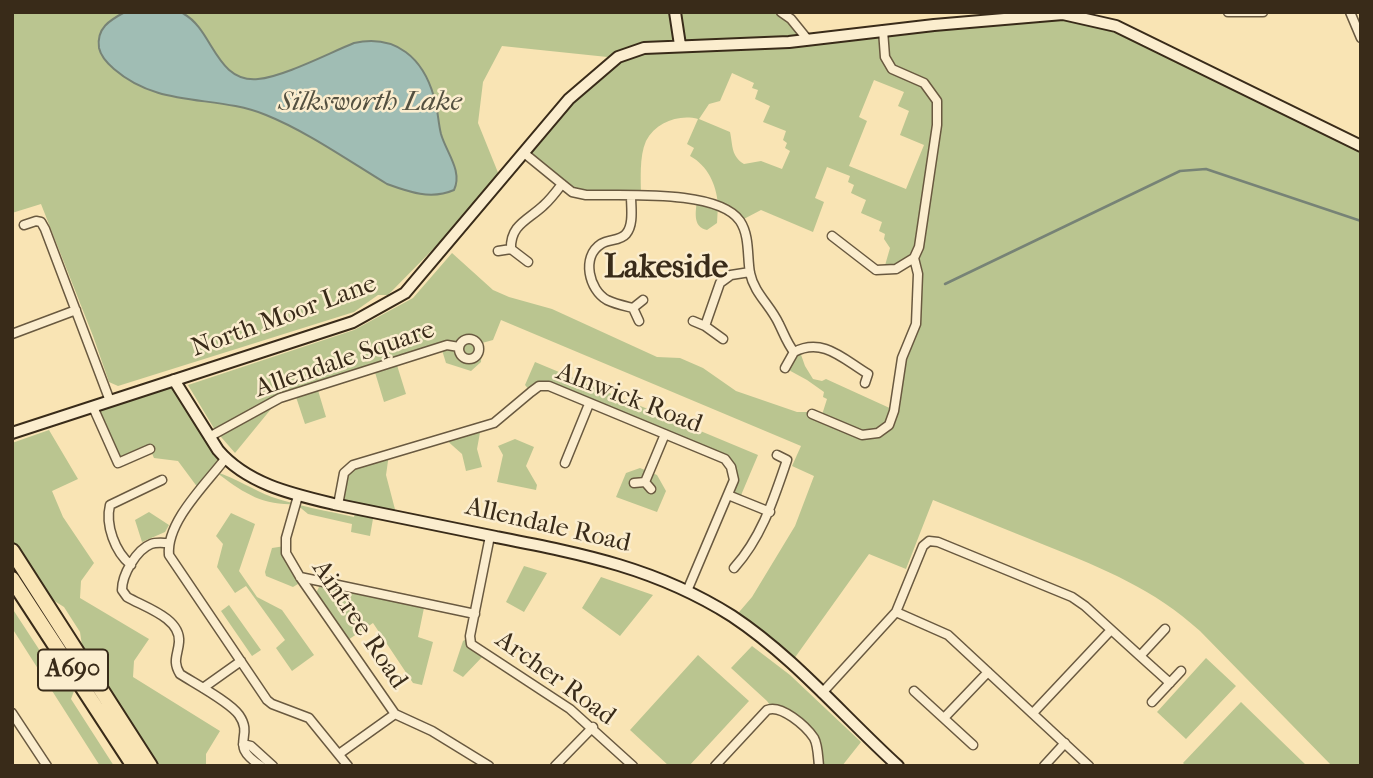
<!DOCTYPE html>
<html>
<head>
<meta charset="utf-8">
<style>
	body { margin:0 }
	#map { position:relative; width:1373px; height:778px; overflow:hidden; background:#f9e4b4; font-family:"IM FELL French Canon",serif }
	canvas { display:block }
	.frame { position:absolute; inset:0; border:14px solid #392b19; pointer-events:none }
</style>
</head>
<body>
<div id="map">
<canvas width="1373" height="778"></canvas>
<div class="frame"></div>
</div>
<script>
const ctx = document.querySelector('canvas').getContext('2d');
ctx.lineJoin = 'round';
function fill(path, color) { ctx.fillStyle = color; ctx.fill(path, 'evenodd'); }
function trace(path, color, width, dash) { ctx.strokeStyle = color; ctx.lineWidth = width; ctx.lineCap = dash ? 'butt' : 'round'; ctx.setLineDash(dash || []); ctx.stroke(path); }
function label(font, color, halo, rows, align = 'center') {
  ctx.font = font + ' "IM FELL French Canon",serif'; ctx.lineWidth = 5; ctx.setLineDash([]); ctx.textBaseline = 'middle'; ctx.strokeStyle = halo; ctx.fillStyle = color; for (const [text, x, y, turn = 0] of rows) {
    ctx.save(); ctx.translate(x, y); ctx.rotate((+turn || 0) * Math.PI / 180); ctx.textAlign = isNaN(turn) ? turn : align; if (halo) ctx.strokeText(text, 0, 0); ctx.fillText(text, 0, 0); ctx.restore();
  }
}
fill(new Path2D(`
	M12,12H781L808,40L1063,14L1116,26L1361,146V766H1332L1200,631C1154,589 1104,569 1047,546C1009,531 971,515 933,500L906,569L869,554L791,663L734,618L752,597L795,526L814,476L792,466L801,446L501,320L493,340L482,343L481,362L471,371L446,363L441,347L396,362L406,394L384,402L374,369L317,387L326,417L305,424L295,394L280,398L235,453L215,430L188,385L354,330L413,298L452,253L493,290L509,297L552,309L657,357L680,358L703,368L736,391L797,412H807L821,418L827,399L823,397L824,392L807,380L785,368L799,349L805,366L813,379L822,381L826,379L894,410L902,358L916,324L919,250L914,258L884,269L890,248L884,239L885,234L879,231L882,222L861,213L866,200L851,193L854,185L848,182L850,176L827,167L815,198L824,202L813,232L761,210L740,221L718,205L717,223L707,230C692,227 696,211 697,199L718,204C716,184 708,166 690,156L694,148L687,144L698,119C679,114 656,122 646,141C639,157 641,180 641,196L572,192L524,153L569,99L617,58L502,46L483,82L478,123L501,180L388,295H378L354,312L118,386L109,382L93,336L41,204L12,213ZM732,73L754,83L752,88L758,90L755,99L770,106L763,122L786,131L783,140L787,143L785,148L790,151L782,169L761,161L744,164C731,156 733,146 730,132L699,119L709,104L720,101ZM874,80L904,92L898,106L909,111L900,135L924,145L906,189L849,166L867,121L859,117Z
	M535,362L758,455L739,500L728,495L734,480L724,459L549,386L531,392L525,385Z
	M174,380L225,459L216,472C236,478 253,490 272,497C299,506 327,511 354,517L356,509L338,505L344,473L389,454L386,475L397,517L374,513L370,536L351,532L352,524L308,514L296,504C262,506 242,492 216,472L201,492L178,461L154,458L150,449L118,463L93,407Z
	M481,427L477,449L482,467L466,471L462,454L444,438Z
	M49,430L78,479L52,491L63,517L94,563L81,581L80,598L149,639L134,661L133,677L220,731L206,754V766H154L83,652L80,632L64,607L48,597L12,542V443Z
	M515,439L534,447L526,466L537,485L536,490L497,482L503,455L498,446Z
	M640,468L657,475L666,491L657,512L616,497L626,473Z
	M149,512L169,525L165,532L142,542L135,520Z
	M231,513L255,524L239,571L257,597L282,610L314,655L292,671L276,648L285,640L246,586L235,593L217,567L223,544L216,536Z
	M285,546L303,581L293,587L266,576L265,572L272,548Z
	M524,566L547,573L524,612L506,602Z
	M601,577L653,595L620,636L582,608Z
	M322,581L425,603L418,637L433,642L422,685L413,683L373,623L345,642L314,597Z
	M229,605L261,650L252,656L221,611Z
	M12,608L44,657L60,664L74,691L71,699L114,766H100L12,628Z
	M470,636L472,644L485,654L463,677L453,671L463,641Z
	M752,646L790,675L861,742L842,766H819L814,738L788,714L772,708L767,701L731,668Z
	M698,655L749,701L689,766H669L630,730Z
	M1206,658L1236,686L1186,739L1157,712Z
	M1241,702L1307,766H1186L1183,763Z`), '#bac590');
const water = new Path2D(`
	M125,12C138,12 174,8 184,14C213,30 216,83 258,79C283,77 329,53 354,43C396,34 423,58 434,97C438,109 438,122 441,134C446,152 463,171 454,190C431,200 409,192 387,184C349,161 306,131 266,115C215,94 160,109 114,69C107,63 101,57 99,48C96,28 110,20 125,12Z`);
fill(water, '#a0bdb4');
trace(water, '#778376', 2);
trace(new Path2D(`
	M945,284L1180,171L1206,169L1361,221`), '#778376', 2.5);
const street = new Path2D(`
	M781,12L791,19L808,40
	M1228,12H1263
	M1350,12L1361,38
	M524,153L562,184L572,192L586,195C623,196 718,189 740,221C750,236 747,257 750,273C754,293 771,306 779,324C784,334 787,343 794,352C823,337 843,359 868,374L865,383
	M631,196C631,207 634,225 626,234C620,241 609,239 601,244C581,257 589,290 607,300C615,304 625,306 633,308
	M24,225L36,221L41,222L45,229L110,401
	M832,236L876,270L896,269L914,258
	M498,251L511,249
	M528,262L511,249C510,225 528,220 543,206C550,200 556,192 562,184
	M639,321L633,308L643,300
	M693,321L705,326
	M12,334L76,310
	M459 349a10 10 0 1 1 20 0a10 10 0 1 1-20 0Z
	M723,339L705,326L720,283L731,275L750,272
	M785,368L794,352
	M93,407L118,463L150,449
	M812,414L862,435L878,433L889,425L894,411L902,358L916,324L918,274L914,258L919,247L937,125V101L924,83L892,69L885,57L883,30
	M209,437L280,398L447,345L459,347
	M225,459C206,484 166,522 169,555L267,700L272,704L309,718L348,766
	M565,463L589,404
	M645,482L665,434
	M634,483L645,482L651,489
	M728,495L770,512
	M298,496L286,538V553L300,577L395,714L432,731L489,766
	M338,505L344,473L353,465L494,423L531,392L539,386H549L725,459L731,467L734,480L687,591
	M490,536L470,636L471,644L570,709L633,766
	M168,543C163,543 156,542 151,544C136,550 122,575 122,590L127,597C144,607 181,618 179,642C178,655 172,661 180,674C194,683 230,702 239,715C255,738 227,744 261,766
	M131,565C115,552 105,525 110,505L162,480
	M734,568C762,537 774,498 787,460L777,455
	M300,577L475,614
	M896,612L948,635L1089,766
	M1165,629L1140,656L1170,683
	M203,688L241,661
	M914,691L973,745
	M822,693L896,612L923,546L929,541L938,542L1072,597L1085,606L1140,656
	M1152,702L1181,671
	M12,713L47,766
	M1033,713L1111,630
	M944,718L988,672
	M243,744L251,746L273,766
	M339,754L395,714
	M555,766L593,727
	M715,766L767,710C781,704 806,726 814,738C818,745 818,757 819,766
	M1044,766L1065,743`);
const secondary = new Path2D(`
	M675,12L680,45
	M174,380L218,450C247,484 292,494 334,504C388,515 442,526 496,537C583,554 656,568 732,616C794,657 843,716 898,766
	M12,433L353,322L405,293L569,99L618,57L644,48L789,42L934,25L1063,14L1116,26L1361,146`);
const highway = new Path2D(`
	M12,551L150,766
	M12,579L134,766`);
trace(street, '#695940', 11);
trace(secondary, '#392b19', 14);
trace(highway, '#392b19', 18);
trace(street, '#fbedce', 8);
trace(secondary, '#fbedce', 10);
trace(highway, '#f9e4b4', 14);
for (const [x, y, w] of [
	[73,670,70]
]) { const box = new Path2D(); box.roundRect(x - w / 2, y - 20.5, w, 41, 5); ctx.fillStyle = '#fbedce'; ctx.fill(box); trace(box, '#392b19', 2); }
label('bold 24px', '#392b19', null, [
	["A690",73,670]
]);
label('26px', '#392b19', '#fbedce', [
	["North Moor Lane",284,317,-20],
	["Allendale Square",345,360,-19],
	["Alnwick Road",629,399,21],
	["Allendale Road",548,526,13],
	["Aintree Road",359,625,56],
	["Archer Road",555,679,36]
]);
label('italic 28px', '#535040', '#fbedce', [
	["Silksworth Lake",370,103]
]);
label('bold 33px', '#392b19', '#fbedce', [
	["Lakeside",666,269]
]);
</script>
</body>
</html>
